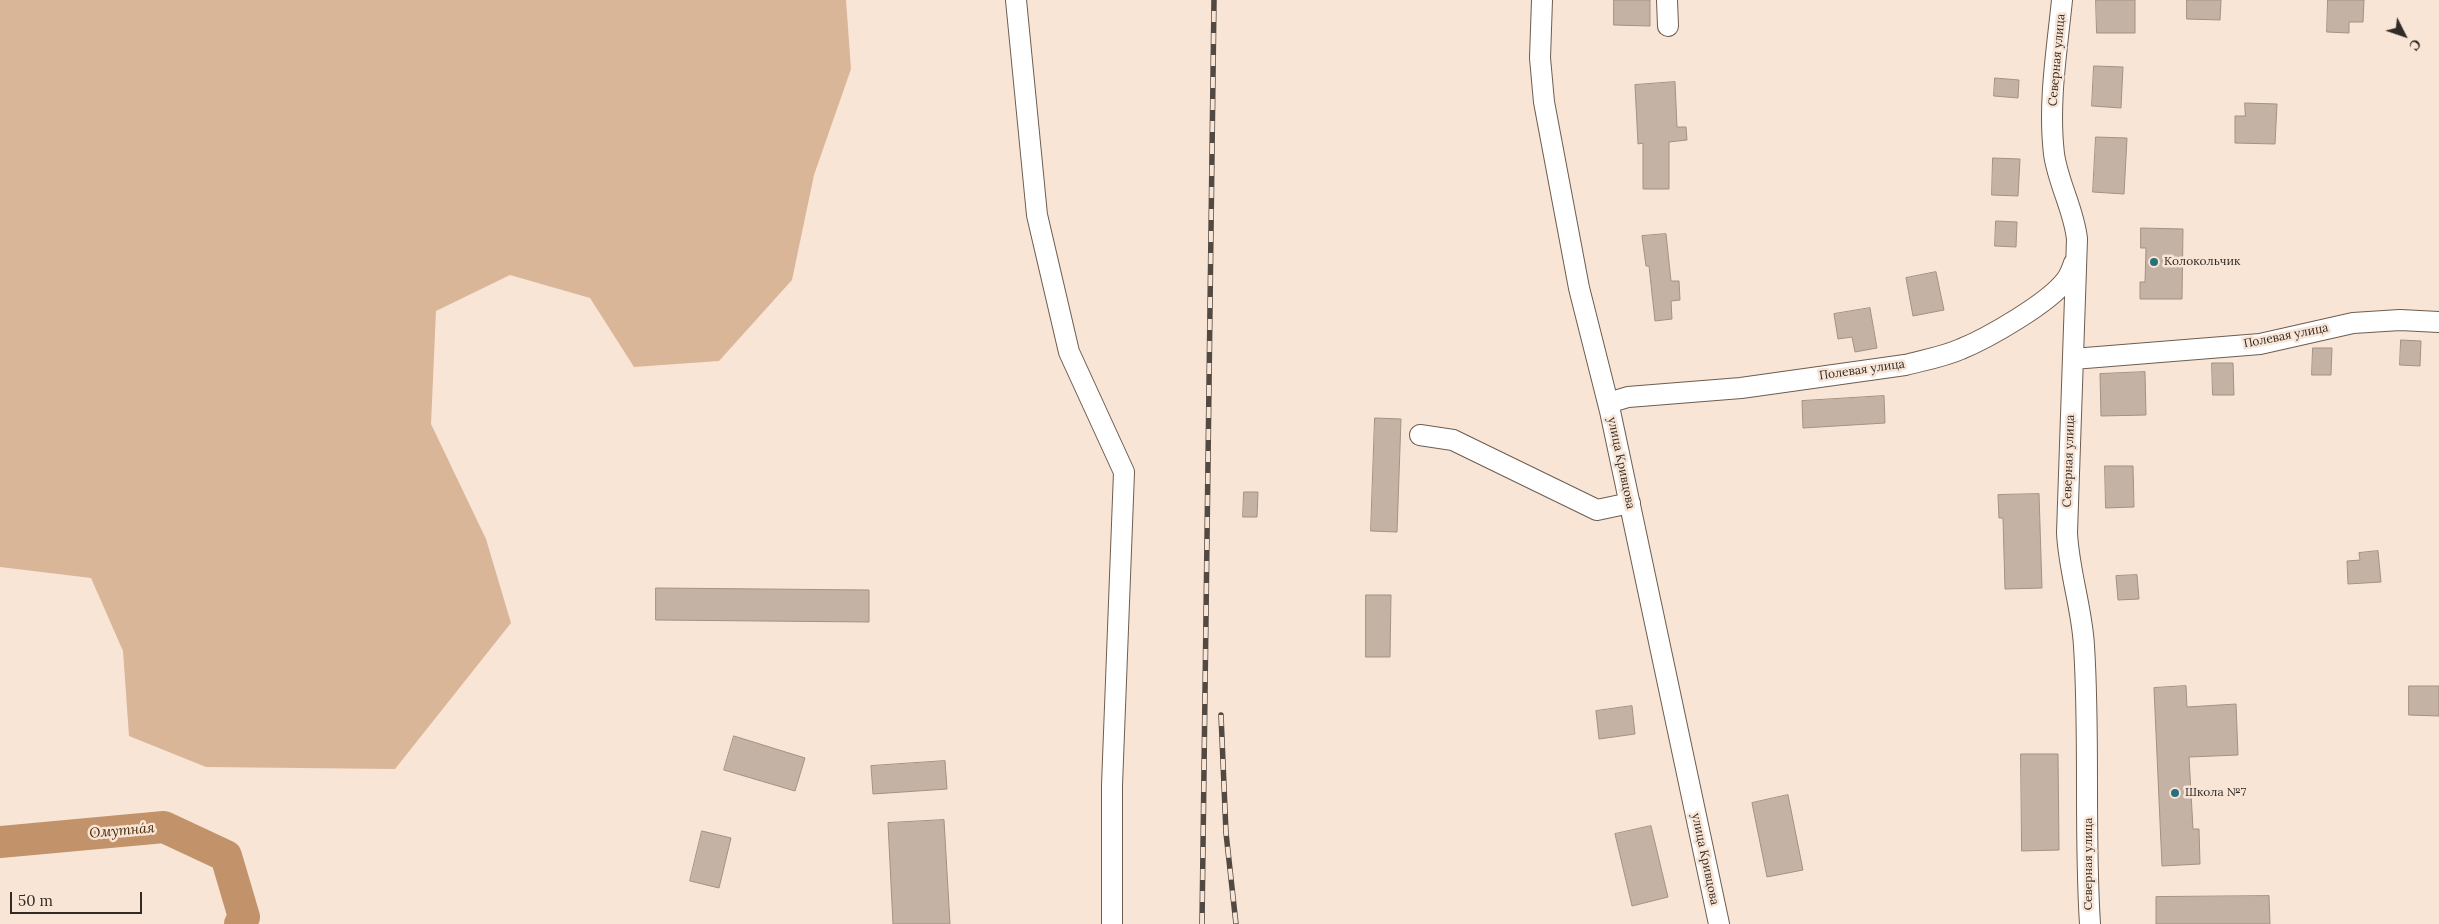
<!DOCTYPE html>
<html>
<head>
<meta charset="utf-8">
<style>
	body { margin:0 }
	#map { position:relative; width:2439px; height:924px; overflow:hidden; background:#f8e5d6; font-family:Lora,serif }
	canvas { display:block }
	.north { position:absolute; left:2379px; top:10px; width:50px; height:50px; -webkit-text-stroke:4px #f8e5d6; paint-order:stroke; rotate:131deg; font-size:14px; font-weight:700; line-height:20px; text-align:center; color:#322b25 }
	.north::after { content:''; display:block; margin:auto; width:18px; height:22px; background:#322b25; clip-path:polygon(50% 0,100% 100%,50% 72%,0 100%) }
	.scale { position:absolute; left:10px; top:892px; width:132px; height:22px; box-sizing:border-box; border:2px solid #322b25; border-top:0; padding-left:6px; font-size:15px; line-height:18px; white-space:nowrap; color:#322b25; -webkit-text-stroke:4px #f8e5d6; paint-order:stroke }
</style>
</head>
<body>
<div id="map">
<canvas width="2439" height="924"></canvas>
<div class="north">С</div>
<div class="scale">50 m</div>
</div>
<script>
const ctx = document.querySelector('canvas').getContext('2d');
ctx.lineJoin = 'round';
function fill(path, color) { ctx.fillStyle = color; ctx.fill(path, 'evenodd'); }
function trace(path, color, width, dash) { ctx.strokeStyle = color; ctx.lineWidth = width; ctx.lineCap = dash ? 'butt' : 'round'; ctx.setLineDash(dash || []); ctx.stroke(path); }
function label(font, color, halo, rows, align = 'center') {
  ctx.font = font + ' Lora,serif'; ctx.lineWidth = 5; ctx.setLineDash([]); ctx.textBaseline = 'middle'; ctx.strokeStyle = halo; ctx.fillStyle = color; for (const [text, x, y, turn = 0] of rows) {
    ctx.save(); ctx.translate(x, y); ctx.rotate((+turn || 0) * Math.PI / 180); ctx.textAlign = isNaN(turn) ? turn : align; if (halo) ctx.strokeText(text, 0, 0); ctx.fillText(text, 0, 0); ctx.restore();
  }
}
fill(new Path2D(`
	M0,0H846L851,69L814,175L792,280L719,361L634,367L590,298L510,275L436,311L431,424L486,539L511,623L395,769L206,767L129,736L123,651L91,578L0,567Z`), '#dab699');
trace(new Path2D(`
	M0,842L164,827L226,856L244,917L240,924`), '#c2936a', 32);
const building = new Path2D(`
	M1614,0H1650V26L1614,25Z
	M2096,0H2135V33H2097Z
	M2187,0H2221L2220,20L2187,19Z
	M2328,0H2364L2363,22H2349V33L2327,32Z
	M2094,66L2123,67L2121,108L2092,106Z
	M1995,78L2019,80L2018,98L1994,96Z
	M1675,82L1677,127H1686L1687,140L1669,142V189H1643V143L1638,144L1635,85Z
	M2245,103L2277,104L2275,144L2235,143V116H2245Z
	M2096,137L2127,138L2124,194L2093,192Z
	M1993,158L2020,159L2018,196L1992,195Z
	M1996,221L2017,222L2016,247L1995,246Z
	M2141,228L2183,229L2182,299H2140V282H2145L2146,248H2141Z
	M1666,234L1671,281H1679L1680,300L1671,301L1672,319L1655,321L1649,266H1646L1642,236Z
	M1936,272L1944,310L1913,316L1906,278Z
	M1870,308L1877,348L1855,352L1852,337L1838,339L1834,314Z
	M2401,340L2421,341L2420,366L2400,365Z
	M2313,348H2332L2331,375H2312Z
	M2212,363H2233L2234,395H2213Z
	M2145,372L2146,415L2101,416L2100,374Z
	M1884,396L1885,423L1803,428L1802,401Z
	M1375,418L1401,419L1397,532L1371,531Z
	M2105,466H2133L2134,507L2106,508Z
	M1244,492H1258L1257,517H1243Z
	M2039,494L2042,588L2005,589L2003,518H1999L1998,495Z
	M2378,551L2381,582L2348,584L2347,561L2360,560L2359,553Z
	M2137,575L2139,599L2118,600L2116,576Z
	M656,588L869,590V622L656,620Z
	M1366,595H1391L1390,657H1366Z
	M2186,686L2187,707L2236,704L2238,755L2189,757L2193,829H2199L2200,864L2162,866L2154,688Z
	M2409,686H2439V716L2409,715Z
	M1632,706L1635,734L1599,739L1596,711Z
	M734,736L805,758L795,791L724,770Z
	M2021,754H2058L2059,850L2022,851Z
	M945,761L947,789L873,794L871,766Z
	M1788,795L1803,870L1767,877L1752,803Z
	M944,820L950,924H893L888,823Z
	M1651,826L1668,897L1632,906L1615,834Z
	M702,831L731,838L719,888L690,881Z
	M2269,896L2270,924H2156V897Z`);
fill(building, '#c4b3a4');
trace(building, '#a39183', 1);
const minor = new Path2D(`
	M1016,0L1037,215L1069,352L1124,472L1112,785V924
	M1542,0L1540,58L1544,102L1579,288L1610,411L1719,924
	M1667,0L1668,26
	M2062,0C2057,50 2048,103 2054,154C2058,183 2074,210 2077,239L2067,533C2069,572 2082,608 2084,646C2090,739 2084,832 2090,924
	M2073,359L2260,344L2353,323L2400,320L2439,322
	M1608,403L1628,397L1741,388L1905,365C1924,360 1943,357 1961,349C1988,338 2049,303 2066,280C2070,275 2072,269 2074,263
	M1420,435L1453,440L1597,510L1630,503`);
trace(minor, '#6d5d50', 22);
trace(minor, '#fff', 20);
const rail = new Path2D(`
	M1221,715L1226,833L1236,924
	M1202,924L1214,0`);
trace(rail, '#524942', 5.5);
trace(rail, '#f8e5d6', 4, [11]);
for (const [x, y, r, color] of [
	[2154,262,5,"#29707d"],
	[2175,793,5,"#29707d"]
]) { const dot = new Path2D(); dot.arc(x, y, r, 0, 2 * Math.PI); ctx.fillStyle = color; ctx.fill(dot); trace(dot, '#f8e5d6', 2); }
label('12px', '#322b25', '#f8e5d6', [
	["Северная улица",2057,60,-85],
	["Полевая улица",2286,336,-11],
	["Полевая улица",1862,370,-8],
	["Северная улица",2069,461,-88],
	["улица Кривцова",1621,463,78],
	["улица Кривцова",1705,859,78],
	["Северная улица",2089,864,-90]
]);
label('12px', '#322b25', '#f8e5d6', [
	["Колокольчик",2164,262],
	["Школа №7",2185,793]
], 'left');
label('italic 14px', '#482806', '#f8e5d6', [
	["Омутна́я",122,831,-5]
]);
</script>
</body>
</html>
